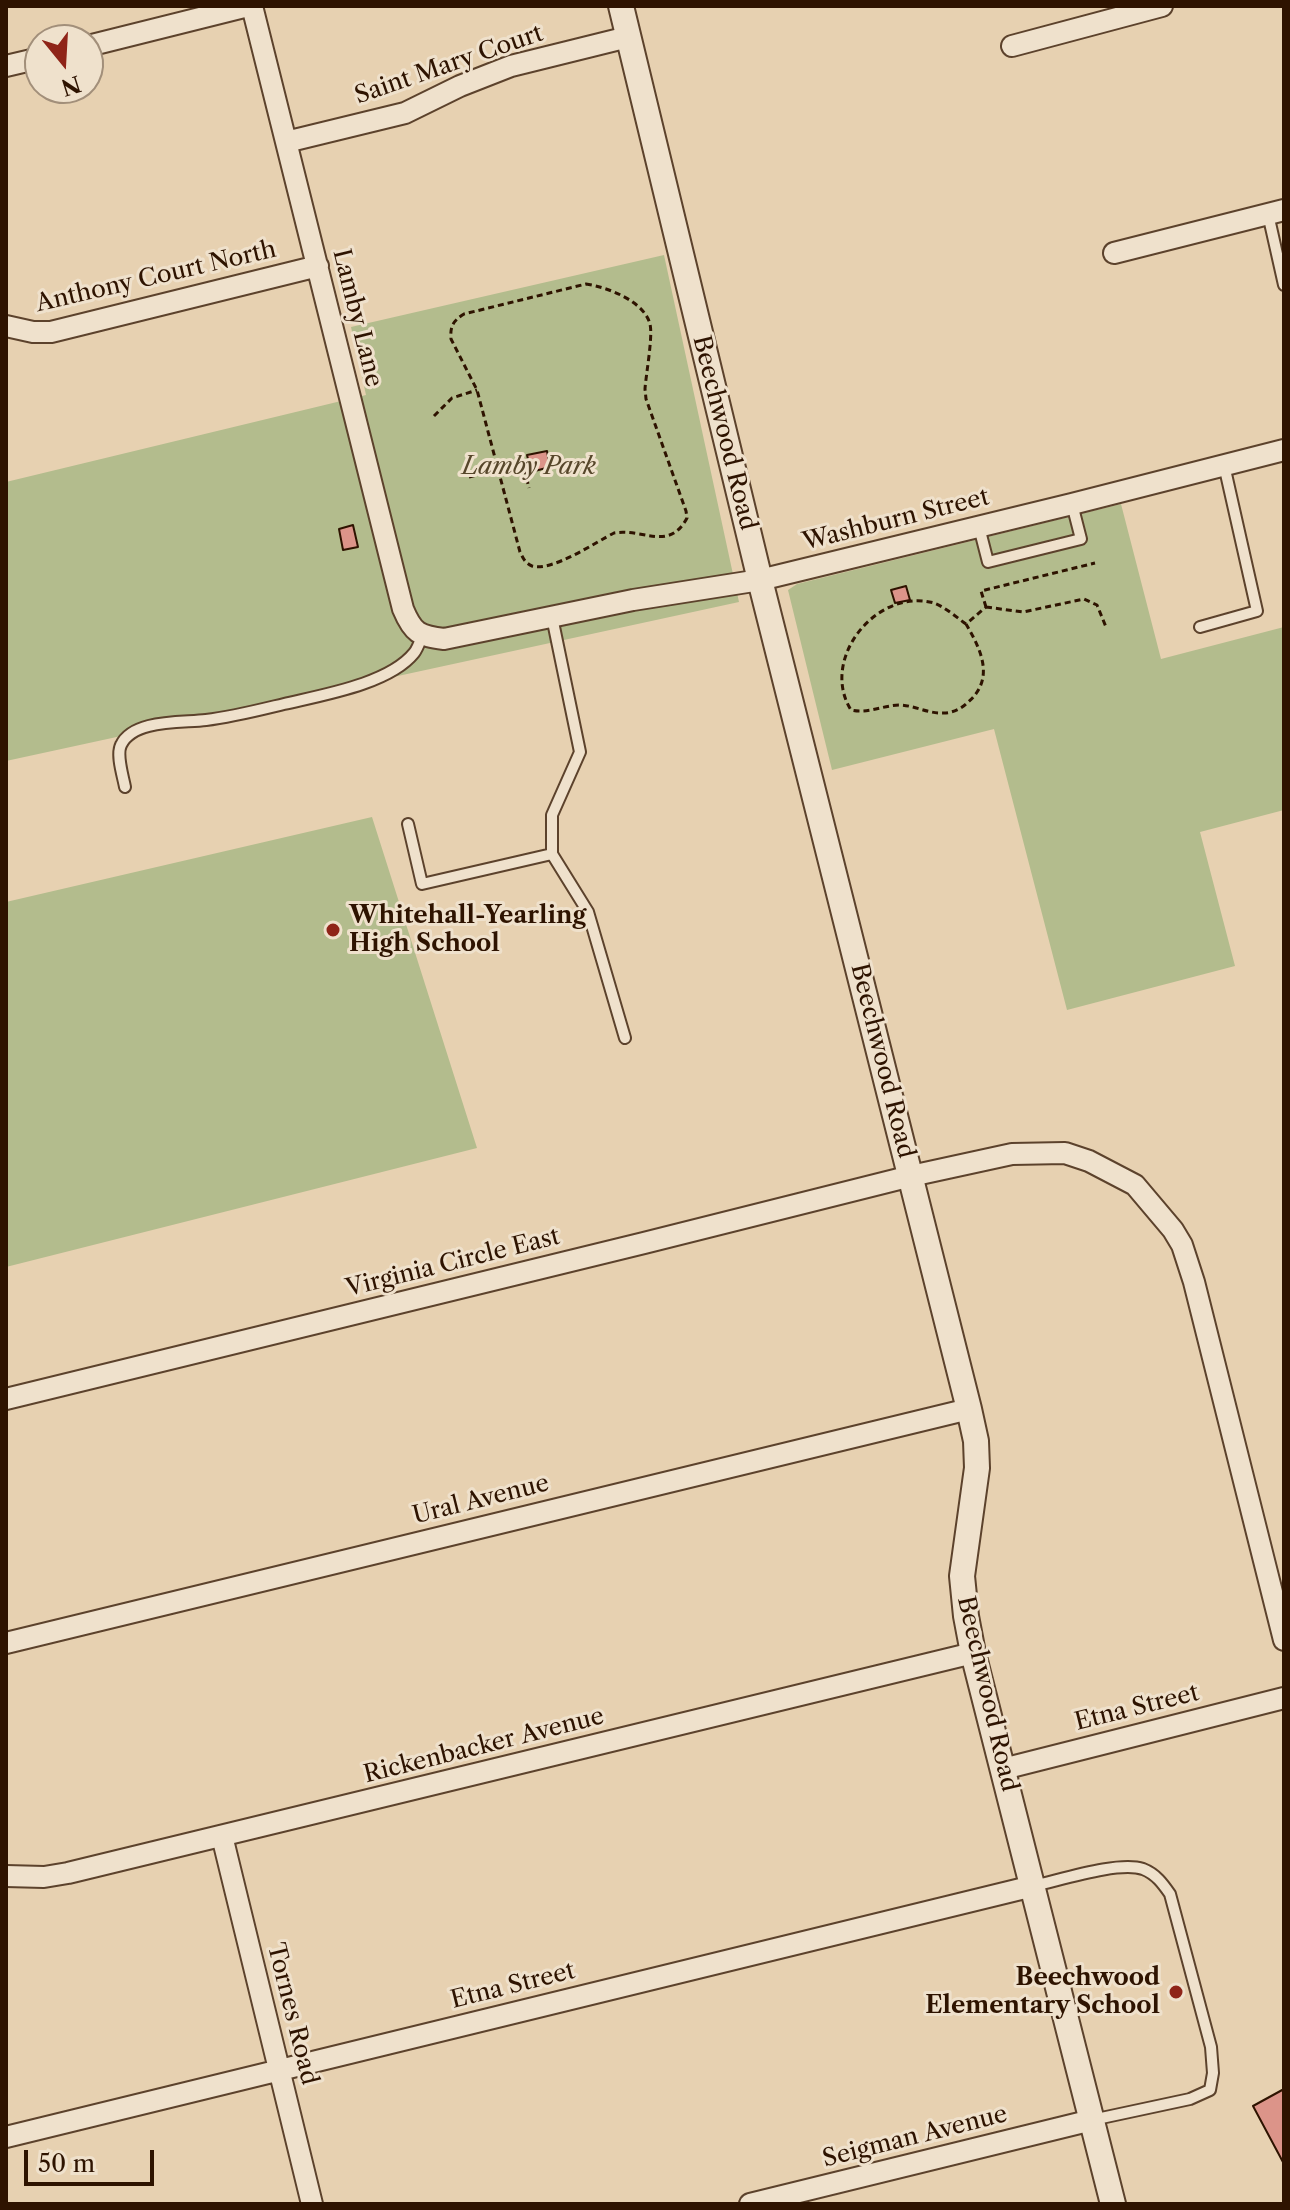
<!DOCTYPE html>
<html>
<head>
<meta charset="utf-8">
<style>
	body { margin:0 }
	#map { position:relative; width:1290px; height:2210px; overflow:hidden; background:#e7d1b1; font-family:"Libre Caslon Text",serif }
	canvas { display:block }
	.frame { position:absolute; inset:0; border:8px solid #2e1300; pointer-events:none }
	.north { position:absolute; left:24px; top:24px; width:80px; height:80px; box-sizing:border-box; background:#efe1cc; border:2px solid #a28f7a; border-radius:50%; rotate:162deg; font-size:22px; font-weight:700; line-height:32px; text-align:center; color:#2e1300 }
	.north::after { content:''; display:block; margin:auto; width:28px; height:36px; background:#8f2418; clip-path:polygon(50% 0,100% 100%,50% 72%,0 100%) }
	.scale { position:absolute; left:24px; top:2150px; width:130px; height:36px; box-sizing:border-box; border:4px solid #2e1300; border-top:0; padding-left:10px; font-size:24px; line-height:28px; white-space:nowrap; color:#2e1300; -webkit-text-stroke:6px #efe1cc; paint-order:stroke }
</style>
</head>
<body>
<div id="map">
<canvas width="1290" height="2210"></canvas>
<div class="frame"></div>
<div class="north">N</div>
<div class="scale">50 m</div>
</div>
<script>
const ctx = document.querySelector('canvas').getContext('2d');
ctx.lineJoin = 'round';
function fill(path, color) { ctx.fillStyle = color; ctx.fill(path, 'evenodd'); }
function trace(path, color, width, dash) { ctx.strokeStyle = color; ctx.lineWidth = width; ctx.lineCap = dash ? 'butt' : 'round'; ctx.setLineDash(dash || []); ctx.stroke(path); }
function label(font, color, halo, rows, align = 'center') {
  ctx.font = font + ' "Libre Caslon Text",serif'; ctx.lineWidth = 6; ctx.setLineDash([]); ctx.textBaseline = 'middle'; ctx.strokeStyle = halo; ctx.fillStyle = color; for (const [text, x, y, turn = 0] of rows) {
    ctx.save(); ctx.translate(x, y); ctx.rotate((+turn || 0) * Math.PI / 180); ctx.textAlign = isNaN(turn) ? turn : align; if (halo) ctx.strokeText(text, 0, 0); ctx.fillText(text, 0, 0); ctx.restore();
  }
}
fill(new Path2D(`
	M664,255L739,602L6,761V482L366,395L351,327Z
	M1121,504L1161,659L1284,627V810L1200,832L1235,966L1067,1010L994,729L832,770L788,590L797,584Z
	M372,817L477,1148L6,1267V902Z`), '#b3bc8d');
const building = new Path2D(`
	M547,451L550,467L531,472L527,455Z
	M353,525L358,547L343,550L339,529Z
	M906,586L910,600L895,603L891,590Z
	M1284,2089V2164L1253,2106Z`);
fill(building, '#dc9489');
trace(building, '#2e1300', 2);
const service = new Path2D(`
	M1268,214L1284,285
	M979,527L988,562L1081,539L1072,504
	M552,617L580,752L552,815V854L588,912L625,1038
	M1200,627L1257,611L1224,465
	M125,787C123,776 116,755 121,745C133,719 182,723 206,720C232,717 259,710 284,704C322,695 389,684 414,653C418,648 420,641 422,636
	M408,824L422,884L552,854
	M1033,1886C1061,1880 1118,1861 1143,1869C1156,1874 1163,1884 1170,1894L1211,2047L1213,2073L1210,2090L1190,2099L1092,2120`);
const minor = new Path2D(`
	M252,6L403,609C413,633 419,636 444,639L633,600L760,580L1072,504L1284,450
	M88,46L248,6
	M1012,46L1162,6
	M6,66L40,58
	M286,142L405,113L460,86L511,66L628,37
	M1114,253L1284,210
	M6,326L33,332H51L318,266
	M6,1399L644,1243L911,1176L1012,1154L1065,1153L1089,1161L1135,1185L1173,1230L1182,1245L1194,1282L1284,1640
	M6,1643L969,1409
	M1003,1769L1284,1698
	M222,1836L312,2204
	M6,1876L44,1877L68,1873L973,1653
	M6,2137L1033,1886
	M750,2204L1092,2120`);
const tertiary = new Path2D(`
	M621,6L760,580L969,1409L976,1441L977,1468L962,1576L966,1616L973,1653L1113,2204`);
trace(service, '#5c422c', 14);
trace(minor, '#5c422c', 24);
trace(tertiary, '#5c422c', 28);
trace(new Path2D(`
	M586,284C607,287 644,301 650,324C653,337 646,374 645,389L646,399L686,511L687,518C669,552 643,528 614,533C596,542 552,572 532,566C525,563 523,558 520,552L477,390L451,339C450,326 453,321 464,314Z
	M434,416L452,398L477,390
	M469,477L523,464L529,488
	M986,607L1023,612L1084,599L1097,605L1106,627
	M986,607L981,591L1095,563
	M966,624C956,617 945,607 934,603C877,587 819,659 851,710C868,714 883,705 901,705C916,706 929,714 944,713C952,713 961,709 967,703C995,680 982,651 966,624L986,607`), '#2e1300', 3, [6, 4]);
trace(service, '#efe1cc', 10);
trace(minor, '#efe1cc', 20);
trace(tertiary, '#efe1cc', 24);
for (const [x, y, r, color] of [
	[333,930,8,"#8f2418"],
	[1176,1992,8,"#8f2418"]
]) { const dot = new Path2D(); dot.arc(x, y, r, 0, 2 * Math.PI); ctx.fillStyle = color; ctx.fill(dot); trace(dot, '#efe1cc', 3); }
label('24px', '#2e1300', '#efe1cc', [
	["Saint Mary Court",449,65,-19],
	["Anthony Court North",156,277,-13],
	["Lamby Lane",357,318,76],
	["Beechwood Road",724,433,76],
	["Washburn Street",896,520,-14],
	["Beechwood Road",882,1061,76],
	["Virginia Circle East",453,1263,-14],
	["Ural Avenue",481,1500,-14],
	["Beechwood Road",987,1694,77],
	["Etna Street",1137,1708,-14],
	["Rickenbacker Avenue",484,1746,-14],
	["Etna Street",513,1986,-14],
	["Tornes Road",292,2014,76],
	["Seigman Avenue",915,2137,-14]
]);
label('italic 24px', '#56462a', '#efe1cc', [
	["Lamby Park",529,467]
]);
label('bold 24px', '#2e1300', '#efe1cc', [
	["Whitehall-Yearling",349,916],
	["High School",349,944],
	["Beechwood",1160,1978,"right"],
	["Elementary School",1160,2006,"right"]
], 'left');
</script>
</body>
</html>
